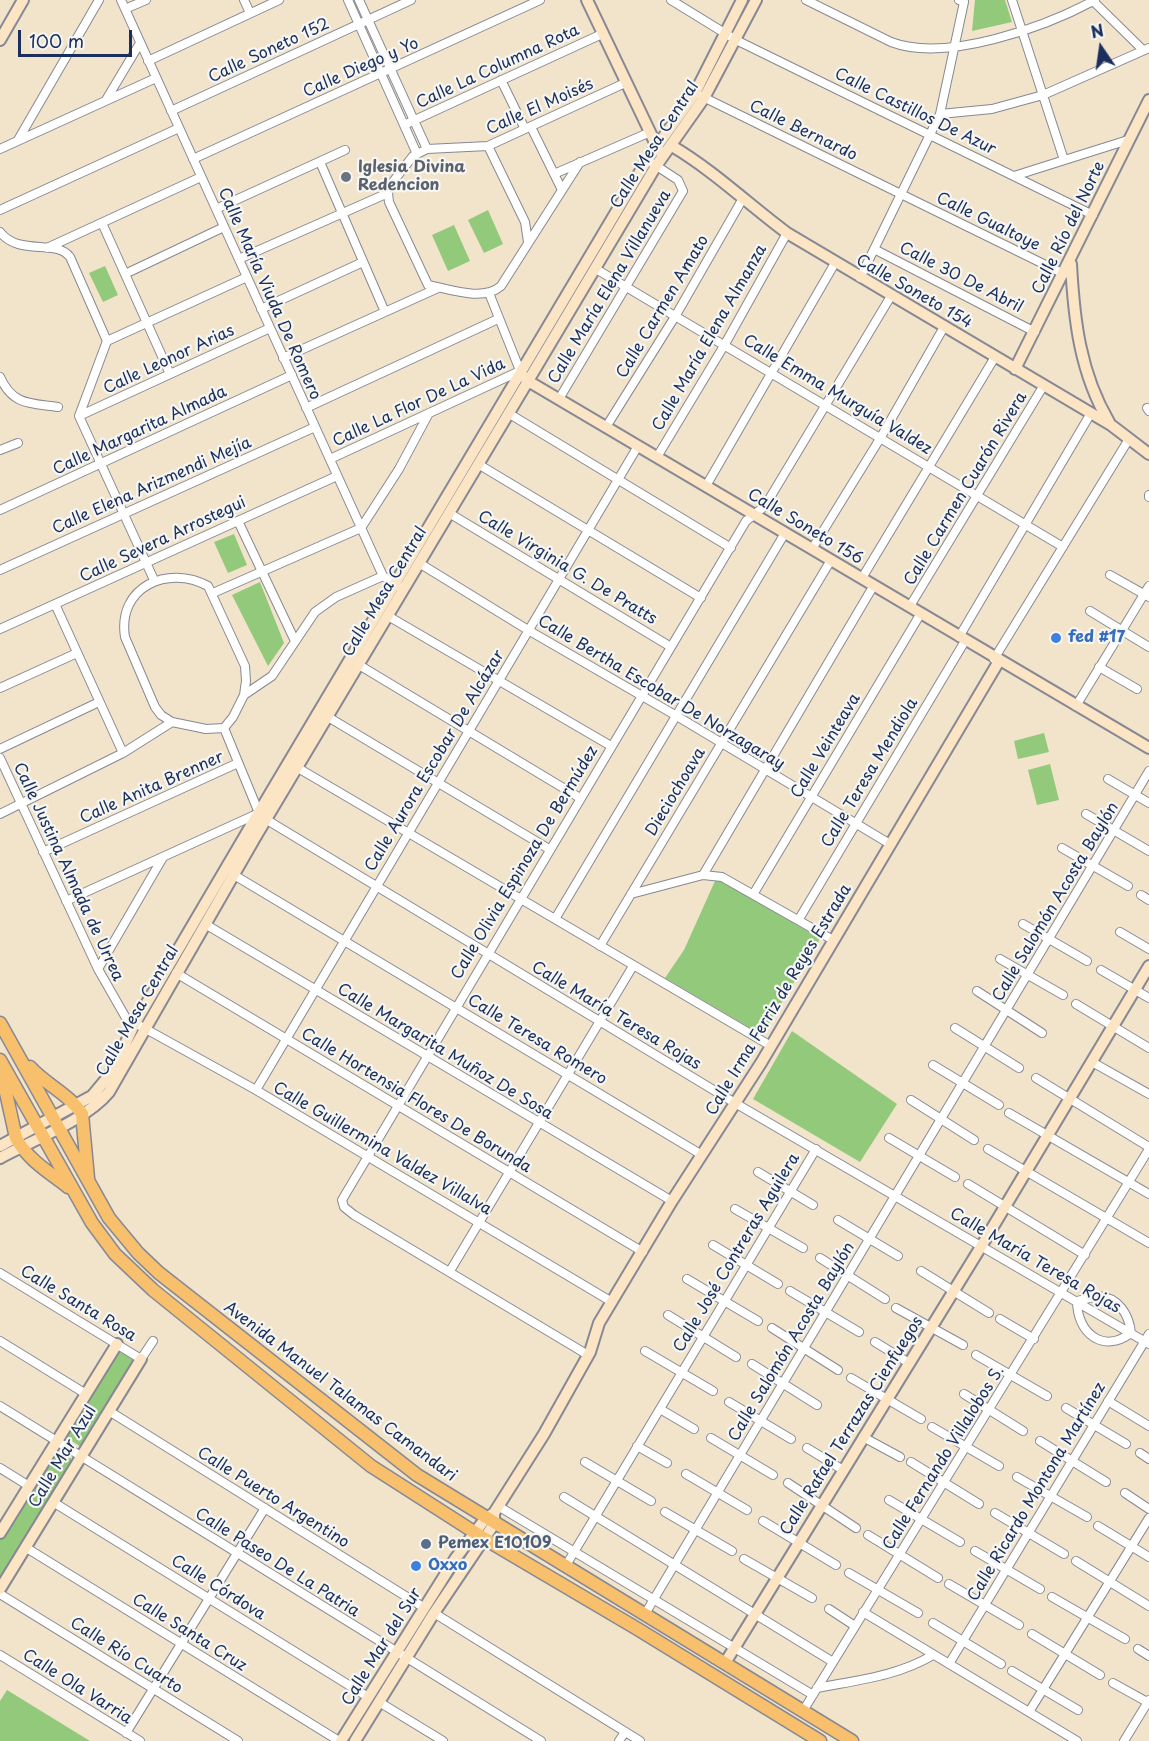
<!DOCTYPE html>
<html>
<head>
<meta charset="utf-8">
<style>
	body { margin:0 }
	#map { position:relative; width:1149px; height:1741px; overflow:hidden; background:#f2e3cb; font-family:"Playpen Sans",sans-serif }
	canvas { display:block }
	.north { position:absolute; left:1071px; top:18px; width:60px; height:60px; -webkit-text-stroke:4px #f6f6f2; paint-order:stroke; rotate:347deg; font-size:16px; font-weight:700; line-height:24px; text-align:center; color:#1b2f5e }
	.north::after { content:''; display:block; margin:auto; width:21px; height:27px; background:#1b2f5e; clip-path:polygon(50% 0,100% 100%,50% 72%,0 100%) }
	.scale { position:absolute; left:18px; top:30px; width:114px; height:27px; box-sizing:border-box; border:3px solid #1b2f5e; border-top:0; padding-left:8px; font-size:18px; line-height:21px; white-space:nowrap; color:#1b2f5e; -webkit-text-stroke:4px #f6f6f2; paint-order:stroke }
</style>
</head>
<body>
<div id="map">
<canvas width="1149" height="1741"></canvas>
<div class="north">N</div>
<div class="scale">100 m</div>
</div>
<script>
const ctx = document.querySelector('canvas').getContext('2d');
ctx.lineJoin = 'round';
function fill(path, color) { ctx.fillStyle = color; ctx.fill(path, 'evenodd'); }
function trace(path, color, width, dash) { ctx.strokeStyle = color; ctx.lineWidth = width; ctx.lineCap = dash ? 'butt' : 'round'; ctx.setLineDash(dash || []); ctx.stroke(path); }
function label(font, color, halo, rows, align = 'center') {
  ctx.font = font + ' "Playpen Sans",sans-serif'; ctx.lineWidth = 4.5; ctx.setLineDash([]); ctx.textBaseline = 'middle'; ctx.strokeStyle = halo; ctx.fillStyle = color; for (const [text, x, y, turn = 0] of rows) {
    ctx.save(); ctx.translate(x, y); ctx.rotate((+turn || 0) * Math.PI / 180); ctx.textAlign = isNaN(turn) ? turn : align; if (halo) ctx.strokeText(text, 0, 0); ctx.fillText(text, 0, 0); ctx.restore();
  }
}
fill(new Path2D(`
	M975,0H1005L1012,22L972,31Z
	M488,210L503,244L484,253L468,220Z
	M454,225L470,261L448,271L432,235Z
	M105,266L118,295L103,302L89,273Z
	M234,534L247,565L228,573L214,542Z
	M260,582L284,643L268,666L232,595Z
	M1044,733L1049,752L1018,759L1014,741Z
	M1050,764L1059,800L1037,805L1028,770Z
	M715,881H726L820,939L762,1035L665,978L684,950Z
	M792,1031L897,1104L860,1162L753,1099Z
	M116,1352C124,1352 132,1355 134,1363L81,1447L66,1437Z
	M58,1451L71,1458V1466L0,1581V1540L54,1453Z
	M7,1690L90,1741H0V1701Z`), '#93c97b');
const street = new Path2D(`
	M121,0L383,576L399,587
	M244,0L250,13
	M348,0L417,154
	M359,0L427,149
	M671,0L736,40L1093,215
	M806,0L891,42C946,63 1045,27 1095,0
	M1012,0L1064,160
	M1092,0L1142,49
	M125,9L146,0
	M148,61L279,0
	M501,80L525,129
	M701,96L1064,274
	M106,100L140,43
	M171,111L411,0
	M940,114L992,109L1043,95L1149,48
	M404,125L602,34
	M531,127L562,190
	M18,140L99,0
	M488,146L525,222L528,242
	M0,149L156,78
	M193,159L540,0
	M320,162L385,312
	M554,174L648,133
	M1014,176L1128,140
	M388,193L389,202L428,285C449,289 483,302 501,286L580,162
	M216,209L345,150
	M0,210L179,128
	M102,223L170,374
	M0,232C20,257 55,238 70,257L107,341L79,416L154,580
	M47,248L201,177
	M874,249L1035,332
	M239,259L388,193L392,183L413,156L427,149L488,146L625,83
	M596,269L1063,547
	M125,274L224,227
	M860,278L940,114L964,2L959,0
	M489,293L521,373
	M261,309L363,262
	M107,341L247,277
	M283,358L438,288
	M0,377C13,406 31,403 58,407
	M559,399L683,191L678,180L652,163
	M306,408L498,319
	M1147,408L1149,411
	M508,413L731,548
	M79,416L270,328
	M606,427L676,315L742,200
	M0,450L18,443
	M657,457L725,344L787,233
	M330,459L520,371
	M478,464L701,598
	M706,486L835,263
	M1149,495V497
	M0,510L292,375
	M449,513L671,647
	M238,521L295,641
	M812,549L881,437L944,327
	M419,563L528,630L675,715L890,844
	M0,570L315,427
	M1110,575L1149,597
	M862,578L995,357
	M213,593L361,528L399,469L429,413
	M55,604L123,753
	M910,606L1044,385
	M1090,611L1149,647
	M388,616L611,746
	M0,629L337,476
	M959,637L1091,413
	M994,659L1129,439
	M359,665L580,798
	M1099,667L1137,689
	M0,688L77,653
	M1076,706L1149,586
	M328,717L549,849
	M172,722L161,715L155,707L125,637C117,587 168,564 208,586L245,666L246,681L244,695
	M224,728L259,813L267,820L735,1103L1149,1344
	M224,728L233,717L244,695L272,676L315,612L336,597L383,576
	M0,749L99,702
	M0,758L98,969L126,1018L256,1090L612,1302
	M298,768L771,1046
	M1108,779L1149,803
	M0,814L123,753L172,722L206,729L224,728
	M1086,814L1149,851
	M1062,848L1128,886
	M43,852L238,763
	M234,875L702,1155
	M703,875L874,585
	M754,893L921,613
	M631,894L703,875L722,877L833,940
	M1141,895L1149,900
	M66,901L257,814
	M555,919L785,533
	M799,919L965,641
	M205,924L672,1201
	M1023,924L1087,961
	M1120,932L1149,949
	M600,946L831,560
	M1000,959L1063,995
	M98,969L162,859
	M1101,970L1149,998
	M176,973L643,1252
	M977,991L1042,1033
	M1076,1004L1149,1048
	M955,1028L1019,1068
	M1092,1062L1149,1094
	M933,1065L999,1105
	M1036,1078L1149,1147
	M256,1090L638,446
	M911,1100L974,1140
	M1009,1113L1149,1194
	M889,1138L955,1177
	M988,1149L1149,1243
	M758,1172L813,1205
	M968,1184L1085,1255
	M735,1209L803,1248
	M838,1220L898,1256
	M713,1245L778,1284
	M820,1258L885,1299
	M450,1271L633,966
	M921,1271L989,1313
	M0,1273L141,1359L153,1341
	M687,1279L758,1321
	M790,1291L859,1332
	M1098,1296C1118,1297 1129,1314 1131,1333C1103,1354 1077,1333 1077,1301Z
	M896,1308L963,1345
	M668,1315L736,1357
	M1000,1319L1034,1339
	M772,1328L838,1370
	M0,1341L86,1394
	M875,1342L909,1363
	M645,1351L713,1391
	M588,1355L354,1215L344,1207L342,1200L746,521L765,506L891,296
	M976,1355L1047,1396
	M752,1364L817,1405
	M851,1378L921,1419
	M964,1394L1023,1431
	M1108,1401L1149,1426
	M729,1402L791,1439
	M0,1406L541,1741
	M1066,1408L1126,1444
	M660,1409L694,1429
	M109,1411L423,1607
	M932,1427L999,1466
	M863,1437L900,1457
	M711,1438L773,1475
	M1040,1441L1106,1482
	M637,1446L667,1463
	M807,1448L843,1470
	M1140,1453L1149,1459
	M585,1462L651,1501
	M911,1462L979,1504
	M0,1468L29,1486
	M686,1474L747,1510
	M1017,1477L1087,1517
	M788,1483L856,1528
	M1125,1493L1149,1509
	M564,1497L833,1662
	M889,1500L960,1542
	M53,1502L368,1697
	M498,1506L813,1695
	M665,1512L732,1551
	M995,1513L1064,1554
	M763,1521L836,1565
	M1098,1526L1149,1557
	M868,1535L938,1578
	M25,1547L339,1741
	M975,1551L1040,1589
	M744,1559L812,1598
	M1076,1561L1149,1606
	M565,1567L816,1149
	M849,1573L918,1613
	M949,1584L1019,1625
	M0,1594L238,1741
	M1052,1597L1125,1639
	M829,1609L855,1626
	M863,1612L1077,1741
	M434,1613L640,1741
	M645,1614L1149,771
	M933,1623L1001,1664
	M1032,1634L1100,1675
	M1138,1649L1149,1656
	M0,1655L140,1741
	M949,1664L1149,1334
	M1012,1671L1078,1710
	M1113,1683L1149,1703
	M817,1688C858,1680 898,1676 933,1655
	M379,1702L443,1741
	M803,1711L1149,1149
	M1029,1712L1149,1518
	M126,1733L265,1508
	M619,1741L625,1732
	M1124,1741L1149,1700`);
const secondary = new Path2D(`
	M587,0L659,151
	M0,40L23,0
	M672,146C714,171 748,204 787,233L1111,425L1149,454
	M1071,264C1074,320 1080,373 1109,422
	M1015,369L1149,100
	M523,376L528,381L1149,748
	M0,1146L92,1096L112,1072L135,1023L249,829L647,160L695,93L742,0
	M0,1158C33,1140 86,1120 109,1092L256,836L528,381L656,166L704,98L756,0
	M0,1533L117,1344
	M0,1589L141,1359
	M725,1663L982,1245L1149,966
	M341,1741L455,1559L485,1519L494,1513L544,1434L590,1352L599,1323L672,1201L761,1063L999,661
	M355,1741L434,1613L494,1524V1515`);
const primary = new Path2D(`
	M0,1023L109,1218L138,1253L159,1273L417,1475L852,1741
	M0,1060L92,1223L115,1254L153,1290L371,1466L485,1539L636,1628L820,1741
	M30,1067C45,1084 70,1095 82,1114L88,1178
	M1,1070L16,1138C28,1160 49,1172 68,1187`);
trace(street, '#868994', 10);
trace(secondary, '#868994', 14);
trace(primary, '#868994', 15);
trace(street, '#fff', 8);
trace(secondary, '#fce5c4', 10);
trace(primary, '#f8bf6c', 12);
for (const [x, y, r, color] of [
	[346,177,6,"#6b7280"],
	[1056,638,6,"#3f7fe0"],
	[426,1544,6,"#5c6f8a"],
	[416,1566,6,"#3f7fe0"]
]) { const dot = new Path2D(); dot.arc(x, y, r, 0, 2 * Math.PI); ctx.fillStyle = color; ctx.fill(dot); trace(dot, '#f6f6f2', 2); }
label('16px', '#1b2f5e', '#f6f6f2', [
	["Calle Soneto 152",269,51,-25],
	["Calle La Columna Rota",498,67,-25],
	["Calle Diego y Yo",361,68,-24],
	["Calle El Moisés",540,107,-24],
	["Calle Castillos De Azur",915,112,26],
	["Calle Bernardo",803,131,26],
	["Calle Mesa Central",655,145,-57],
	["Calle Gualtoye",988,222,26],
	["Calle Río del Norte",1069,228,-64],
	["Calle 30 De Abril",961,278,27],
	["Calle María Elena Villanueva",610,287,-59],
	["Calle Soneto 154",914,292,30],
	["Calle María Viuda De Romero",269,294,66],
	["Calle Carmen Amato",663,307,-59],
	["Calle María Elena Almanza",710,338,-60],
	["Calle Leonor Arias",169,360,-25],
	["Calle Emma Murguía Valdez",837,395,31],
	["Calle La Flor De La Vida",419,403,-25],
	["Calle Margarita Almada",140,431,-25],
	["Calle Elena Arizmendi Mejía",152,486,-24],
	["Calle Carmen Cuarón Rivera",966,489,-59],
	["Calle Soneto 156",805,527,31],
	["Calle Severa Arrostegui",163,540,-25],
	["Calle Virginia G. De Pratts",567,568,31],
	["Calle Mesa Central",385,592,-59],
	["Calle Bertha Escobar De Norzagaray",661,693,31],
	["Calle Veinteava",826,746,-59],
	["Calle Aurora Escobar De Alcázar",435,761,-59],
	["Calle Teresa Mendiola",870,773,-59],
	["Calle Anita Brenner",152,788,-24],
	["Dieciochoava",676,792,-59],
	["Calle Olivia Espinoza De Bermúdez",525,863,-59],
	["Calle Justina Almada de Urrea",68,872,65],
	["Calle Salomón Acosta Baylón",1056,902,-59],
	["Calle Irma Ferriz de Reyes Estrada",779,1000,-59],
	["Calle Mesa Central",138,1011,-60],
	["Calle María Teresa Rojas",616,1016,31],
	["Calle Teresa Romero",537,1040,31],
	["Calle Margarita Muñoz De Sosa",445,1052,31],
	["Calle Hortensia Flores De Borunda",416,1101,31],
	["Calle Guillermina Valdez Villalva",382,1149,30],
	["Calle José Contreras Aguilera",737,1253,-59],
	["Calle María Teresa Rojas",1035,1261,30],
	["Calle Santa Rosa",78,1304,31],
	["Calle Salomón Acosta Baylón",792,1342,-59],
	["Avenida Manuel Talamas Camandari",340,1392,37],
	["Calle Rafael Terrazas Cienfuegos",852,1426,-58],
	["Calle Mar Azul",63,1457,-59],
	["Calle Fernando Villalobos S.",944,1458,-58],
	["Calle Ricardo Montona Martínez",1037,1492,-59],
	["Calle Puerto Argentino",273,1498,32],
	["Calle Paseo De La Patria",277,1563,32],
	["Calle Córdova",218,1588,32],
	["Calle Santa Cruz",189,1633,32],
	["Calle Mar del Sur",382,1647,-58],
	["Calle Río Cuarto",126,1656,32],
	["Calle Ola Varria",77,1687,32]
]);
label('bold 16px', '#5b616d', '#f6f6f2', [
	["Iglesia Divina",358,168],
	["Redencion",358,186]
], 'left');
label('bold 16px', '#366cbe', '#f6f6f2', [
	["fed #17",1068,638],
	["Oxxo",428,1566]
], 'left');
label('bold 16px', '#4e5e75', '#f6f6f2', [
	["Pemex E10109",438,1544]
], 'left');
</script>
</body>
</html>
